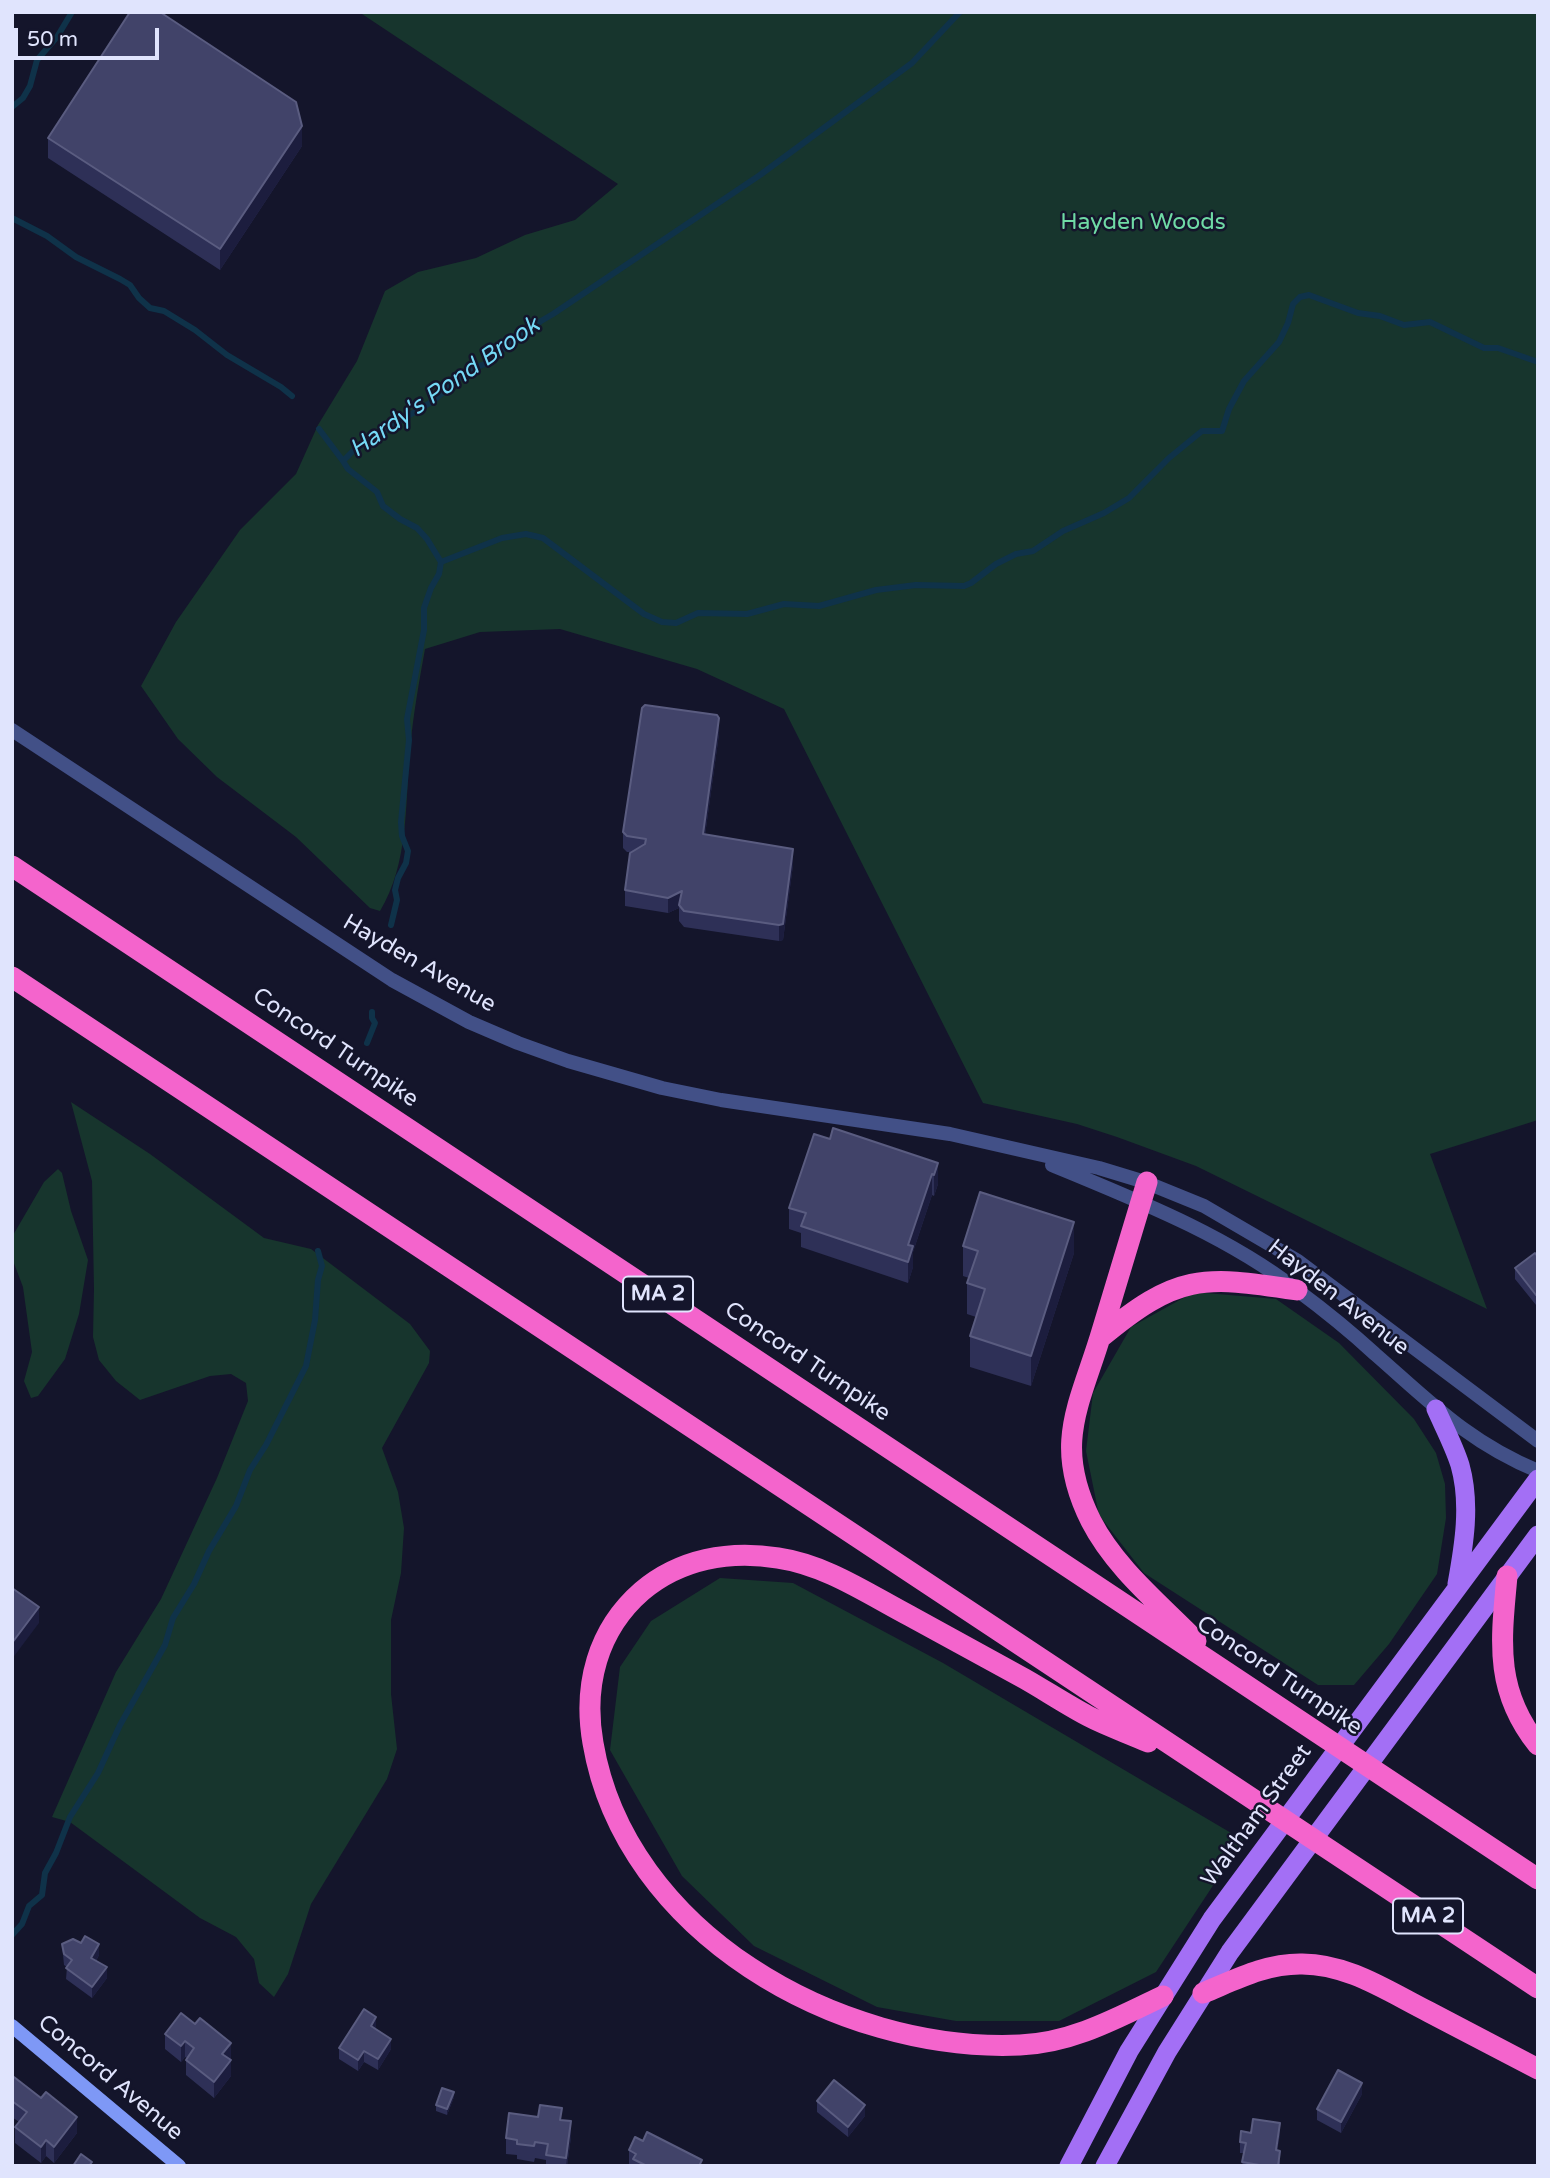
<!DOCTYPE html>
<html>
<head>
<meta charset="utf-8">
<style>
	body { margin:0 }
	#map { position:relative; width:1550px; height:2178px; overflow:hidden; background:#14152b; font-family:"Varela Round",sans-serif }
	canvas { display:block }
	.frame { position:absolute; inset:0; border:14px solid #e0e4fd; pointer-events:none }
	.scale { position:absolute; left:14px; top:28px; width:145px; height:32px; box-sizing:border-box; border:4px solid #e0e4fd; border-top:0; padding-left:9px; font-size:21px; line-height:24px; white-space:nowrap; color:#e0e4fd; -webkit-text-stroke:5px #14152b; paint-order:stroke }
</style>
</head>
<body>
<div id="map">
<canvas width="1550" height="2178"></canvas>
<div class="frame"></div>
<div class="scale">50 m</div>
</div>
<script>
const ctx = document.querySelector('canvas').getContext('2d');
ctx.lineJoin = 'round';
function fill(path, color) { ctx.fillStyle = color; ctx.fill(path, 'evenodd'); }
function trace(path, color, width, dash) { ctx.strokeStyle = color; ctx.lineWidth = width; ctx.lineCap = dash ? 'butt' : 'round'; ctx.setLineDash(dash || []); ctx.stroke(path); }
function label(font, color, halo, rows, align = 'center') {
  ctx.font = font + ' "Varela Round",sans-serif'; ctx.lineWidth = 5; ctx.setLineDash([]); ctx.textBaseline = 'middle'; ctx.strokeStyle = halo; ctx.fillStyle = color; for (const [text, x, y, turn = 0] of rows) {
    ctx.save(); ctx.translate(x, y); ctx.rotate((+turn || 0) * Math.PI / 180); ctx.textAlign = isNaN(turn) ? turn : align; if (halo) ctx.strokeText(text, 0, 0); ctx.fillText(text, 0, 0); ctx.restore();
  }
}
fill(new Path2D(`
	M359,12H1538V1120L1430,1154L1487,1309L1196,1166L1117,1137L1077,1124L983,1103L784,709L697,669L560,629L480,632L425,649C419,682 413,716 410,750C405,804 409,863 380,911L370,908L296,837L217,777L178,739L141,686L176,622L240,530L296,474L318,425L357,361L385,291L418,272L476,258L525,235L575,220L618,184Z
	M71,1102L150,1154L264,1238L311,1249L410,1324L430,1351L429,1363L382,1448L398,1492L404,1528L401,1573L391,1620V1694L397,1749L387,1779L311,1904L288,1974L274,1997L259,1983L254,1959L236,1937L200,1918L70,1822L52,1817L116,1672L161,1599L217,1478L248,1401L246,1383L231,1374L210,1376L140,1400L116,1381L99,1360L93,1337L94,1289L92,1181Z
	M58,1169L62,1173L71,1211L88,1260L79,1314L65,1359L38,1396L31,1398L24,1381L32,1352L23,1287L12,1258V1237L44,1182Z
	M1194,1292L1276,1299L1339,1343L1414,1419L1436,1453L1445,1484L1446,1518L1437,1574L1389,1644L1354,1685H1318L1144,1573L1099,1515L1086,1451L1093,1393L1131,1327Z
	M720,1578L793,1583L943,1663L1243,1840L1156,1972L1059,2021H956L877,2007L754,1946L682,1876L610,1750L620,1667L651,1621Z`), '#17352d');
trace(new Path2D(`
	M12,107L23,98L30,86L37,60L57,37L72,12
	M12,218L47,236L76,257L120,279L130,285L139,298L150,308L164,311L195,330L227,355L281,387L292,396
	M319,429L343,461
	M441,562L502,538L526,534L543,538L644,614L662,622L676,623L698,613L747,614L784,604L819,606L876,590L916,585L964,586L971,583L996,564L1016,554L1033,551L1063,531L1104,513L1129,498L1169,458L1202,431H1222L1229,409L1244,381L1279,342L1288,323L1293,304L1300,297L1309,295L1358,313L1380,316L1404,325L1430,322L1484,348H1498L1538,362
	M391,925L397,900L395,890L398,878L406,863L408,851L402,836L401,822L409,740L407,719L424,630V608L431,588L439,574L441,562L427,539L417,528L400,519L383,506L377,492L348,469L343,461L354,450L379,436L388,428L433,401L469,370L490,362L502,350L541,321L553,314L760,175L912,63L960,12
	M367,1043L375,1023L372,1018V1012
	M12,1935L22,1924L29,1906L42,1895L45,1873L56,1853L70,1817L98,1773L120,1725L165,1645L173,1618L194,1584L209,1551L236,1506L250,1470L266,1445L306,1366L315,1320L318,1280L322,1266L318,1251`), '#0f3249', 6);
trace(new Path2D(`
	M12,730L392,980L469,1022L518,1043L568,1061L662,1088L721,1100L950,1134L1099,1168L1145,1182L1204,1206L1298,1261L1538,1441
	M1052,1165C1136,1200 1224,1234 1297,1290C1324,1310 1350,1331 1375,1354C1430,1402 1468,1442 1538,1471`), '#425087', 14);
trace(new Path2D(`
	M12,2026L179,2166`), '#7e98f6', 14);
trace(new Path2D(`
	M1436,1409C1444,1427 1454,1446 1460,1465C1471,1504 1464,1545 1457,1584
	M1069,2166L1129,2051L1212,1919L1538,1479
	M1105,2166L1167,2052L1230,1952L1538,1535`), '#a36ff5', 19);
trace(new Path2D(`
	M12,866L1538,1879
	M12,977L1538,1988
	M1147,1182C1132,1232 1117,1281 1102,1331C1080,1405 1052,1443 1091,1521C1115,1568 1160,1604 1196,1641
	M1100,1338C1177,1274 1201,1275 1297,1290
	M1507,1576C1501,1641 1494,1690 1538,1745
	M1148,1742C1128,1733 1107,1726 1088,1716C1067,1705 1046,1691 1025,1679C987,1658 949,1637 910,1616C868,1594 826,1565 778,1558C729,1550 680,1559 642,1591C597,1630 583,1686 593,1743C625,1932 838,2053 1020,2045C1072,2043 1117,2018 1163,1996
	M1203,1993C1235,1980 1265,1964 1300,1964C1347,1963 1389,1992 1429,2012C1465,2031 1501,2050 1538,2069`), '#f464cc', 21);
fill(new Path2D(`
	M48,138L302,146L220,270L48,158Z
	M719,734L705,835L793,865L783,940L779,941L684,927L679,921V908L668,913L625,906V890L631,852H627L623,848V832Z
	M830,1139L938,1163V1184L934,1196L932,1195L913,1252V1267L908,1283L801,1247V1233L789,1229V1208Z
	M963,1246L1074,1253L1031,1386L970,1367V1336L976,1317L967,1314V1283L969,1278L963,1276Z
	M1538,1257V1304L1536,1305L1515,1279V1268Z
	M62,1944L99,1955L96,1961L107,1978L92,1998L66,1979L67,1967L64,1965Z
	M376,2028L375,2029L391,2049L378,2070L364,2062L358,2071L339,2059V2048Z
	M165,2034L231,2059V2076L214,2098L186,2075V2060L187,2058L185,2057L181,2062L165,2049Z
	M12,2080L77,2133L54,2163L46,2156L41,2163L15,2143V2127L19,2122L12,2117Z
	M1362,2094L1341,2133L1317,2120V2109Z
	M454,2097L447,2115L436,2111V2105Z
	M817,2101L865,2116L848,2137L817,2112Z
	M562,2120L571,2137L567,2166H546V2160L535,2158L534,2162L517,2159V2155L506,2154V2138Z
	M1251,2133L1280,2134L1277,2150L1280,2161V2166H1242L1244,2153H1240V2142Z
	M629,2150L702,2166H629Z`), '#2e3057');
fill(new Path2D(`
	M302,126V146L220,270V249Z
	M719,718V734L703,850V834Z
	M793,849V865L783,940L779,941V925Z
	M682,891L679,908L668,913V898Z
	M938,1163V1184L934,1196V1175Z
	M932,1174V1195L913,1252V1267L908,1283V1245Z
	M1074,1222V1253L1031,1386V1356Z
	M1538,1293V1304L1536,1305V1295Z
	M39,1607V1623L12,1659V1643Z
	M13,1669V1684L12,1686V1670Z
	M99,1944V1955L91,1969V1958Z
	M107,1967V1978L92,1998V1987Z
	M376,2017V2028L371,2037V2026Z
	M391,2039V2049L378,2070V2059Z
	M185,2041V2057L181,2062V2046Z
	M231,2043V2059L222,2069V2054Z
	M364,2051V2062L358,2071V2060Z
	M231,2060V2076L214,2098V2082Z
	M1362,2083V2094L1341,2133V2122Z
	M454,2092V2097L447,2115V2109Z
	M865,2105V2116L848,2137V2127Z
	M77,2117V2133L54,2163V2147Z
	M571,2121V2137L567,2166H566Z
	M1280,2123V2134L1276,2161V2150Z
	M46,2140V2156L41,2163V2147Z`), '#1c1d3e');
const building = new Path2D(`
	M130,12H160L296,102L302,126L220,249L48,138Z
	M645,705L717,715L719,718L703,834L793,849L783,924L779,925L684,911L679,905L682,891L668,898L625,890L630,853L645,844L646,839L627,836L623,832L642,708Z
	M833,1128L938,1163L934,1175L932,1174L908,1245L913,1246L908,1262L801,1226L806,1213L789,1208L814,1134L830,1139Z
	M980,1192L1074,1222L1031,1356L970,1336L985,1289L967,1283L978,1251L963,1246Z
	M1535,1253L1538,1257V1293L1536,1295L1515,1268Z
	M12,1588L39,1607L12,1643Z
	M85,1936L99,1944L91,1958L107,1967L92,1987L66,1968L72,1960L64,1954L62,1944L73,1939L81,1943Z
	M364,2009L376,2017L371,2026L391,2039L378,2059L364,2051L358,2060L339,2048Z
	M181,2013L195,2024L200,2018L231,2043L222,2054L231,2060L214,2082L186,2060L194,2048L185,2041L181,2046L165,2034Z
	M1338,2070L1362,2083L1341,2122L1317,2109Z
	M14,2077L41,2098L46,2092L77,2117L54,2147L46,2140L41,2147L15,2127L27,2112L12,2101V2080Z
	M834,2080L865,2105L848,2127L817,2101Z
	M442,2088L454,2092L447,2109L436,2105Z
	M540,2105L562,2108L560,2120L571,2121L566,2158L546,2155L548,2144L535,2142L534,2146L517,2144V2140L506,2138L509,2113L538,2117Z
	M1253,2119L1280,2123L1276,2150L1280,2151L1278,2166H1265L1242,2162L1246,2143L1240,2142L1241,2131L1251,2133Z
	M647,2132L702,2160L699,2166H647L633,2159L636,2154L629,2150L635,2137L643,2141Z
	M81,2154L92,2162L89,2166H73Z`);
fill(building, '#414369');
trace(building, '#5a5c80', 2);
for (const [x, y, w] of [
	[658,1294,70],
	[1428,1916,70]
]) { const box = new Path2D(); box.roundRect(x - w / 2, y - 17.5, w, 35, 5); ctx.fillStyle = '#14152b'; ctx.fill(box); trace(box, '#e0e4fd', 2); }
label('bold 21px', '#e0e4fd', null, [
	["MA 2",658,1294],
	["MA 2",1428,1916]
]);
label('23px', '#6fdaa5', '#14152b', [
	["Hayden Woods",1143,223]
]);
label('23px', '#e0e4fd', '#14152b', [
	["Hayden Avenue",419,964,30],
	["Concord Turnpike",335,1048,34],
	["Hayden Avenue",1338,1298,38],
	["Concord Turnpike",807,1362,34],
	["Concord Turnpike",1279,1676,34],
	["Waltham Street",1257,1816,-54],
	["Concord Avenue",110,2078,40]
]);
label('italic 24px', '#75d9f6', '#14152b', [
	["Hardy's Pond Brook",445,388,-35]
]);
</script>
</body>
</html>
